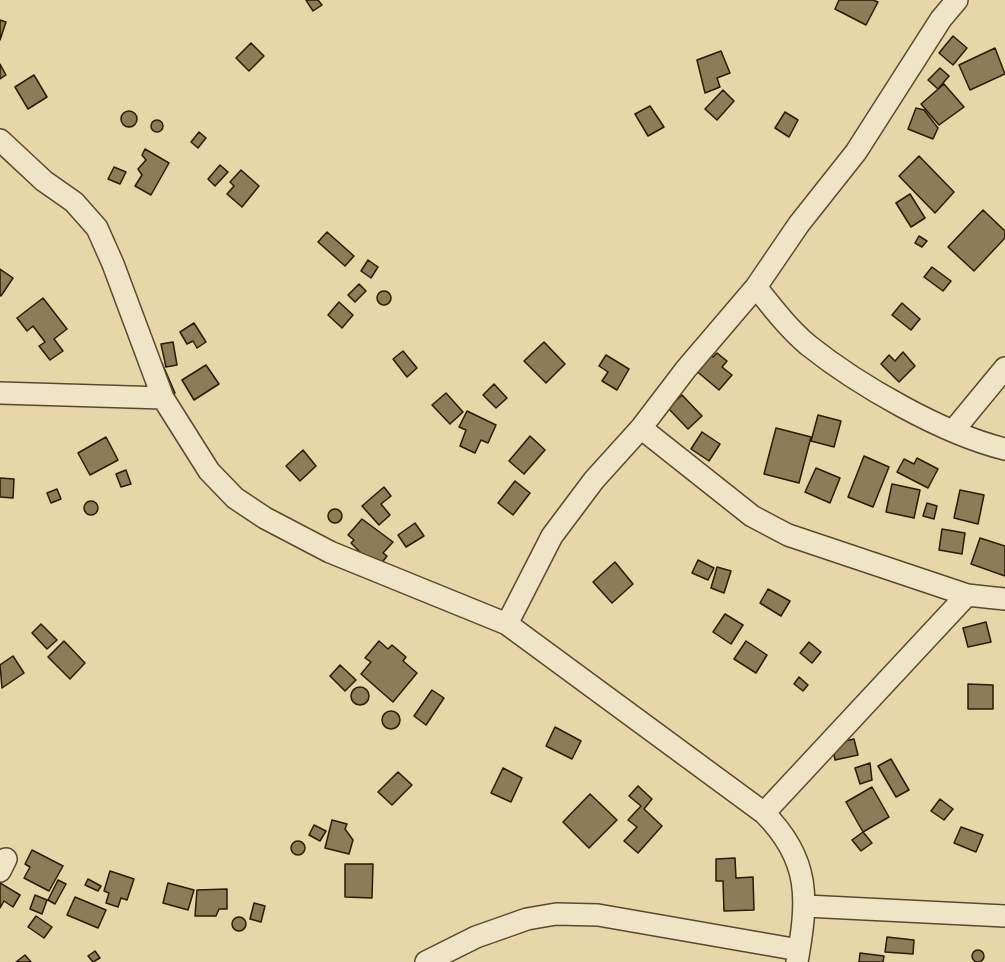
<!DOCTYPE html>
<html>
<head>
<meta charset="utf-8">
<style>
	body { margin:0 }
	canvas { display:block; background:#e7d6a8 }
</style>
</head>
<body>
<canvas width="1005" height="962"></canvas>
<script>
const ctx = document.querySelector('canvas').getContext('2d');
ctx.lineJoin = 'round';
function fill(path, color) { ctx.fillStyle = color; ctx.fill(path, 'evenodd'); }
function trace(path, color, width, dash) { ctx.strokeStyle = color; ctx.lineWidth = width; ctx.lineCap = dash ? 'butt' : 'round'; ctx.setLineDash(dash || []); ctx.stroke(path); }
const building = new Path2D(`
	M306,0H318L322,5L313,11Z
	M839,0H873L878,2L866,25L835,9Z
	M0,20L6,22L0,40Z
	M953,36L967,48L953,65L939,53Z
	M251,43L264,56L249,71L236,58Z
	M995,48L1005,74L970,90L959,65Z
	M721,51L730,73L717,78L720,87L705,93L697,60Z
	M0,64L6,75L0,79Z
	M940,68L949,76L938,89L928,80Z
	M34,75L47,97L28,109L15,87Z
	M944,84L964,107L939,125L921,104Z
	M723,90L734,101L717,120L705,109Z
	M650,106L664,127L648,136L635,114Z
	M916,108L924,110L938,128L933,139L908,129Z
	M121 119a8 8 0 1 1 16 0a8 8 0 1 1-16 0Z
	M785,112L798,120L789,137L775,128Z
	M151 126a6 6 0 1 1 12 0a6 6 0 1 1-12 0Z
	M199,132L206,138L198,148L191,142Z
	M145,149L169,163L151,195L135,186L142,175L138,169L146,160L142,155Z
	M919,156L954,192L935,213L899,176Z
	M220,165L228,172L215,186L208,179Z
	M114,167L126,172L120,184L108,179Z
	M241,170L259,186L242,207L227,194L234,186L230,182Z
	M910,194L925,218L911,227L896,203Z
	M983,210L1005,231V238L974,271L948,247Z
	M327,232L354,256L345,266L318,242Z
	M919,236L927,241L922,247L915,243Z
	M368,260L378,267L371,278L361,271Z
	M932,267L951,281L943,291L924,277Z
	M0,269L13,278L1,296L0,295Z
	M359,284L366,291L355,302L348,295Z
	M377 298a7 7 0 1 1 14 0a7 7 0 1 1-14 0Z
	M43,298L67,329L54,339L63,351L50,360L39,346L45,342L33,326L27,331L17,318Z
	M339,302L353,315L342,328L328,315Z
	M902,303L920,319L911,330L892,315Z
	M194,323L206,342L197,348L193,341L187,344L180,332Z
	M173,342L177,365L166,367L161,344Z
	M544,342L565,364L546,383L524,361Z
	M403,351L417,368L407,377L393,359Z
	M708,352L713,357L717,353L727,361L722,367L732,375L719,390L694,369Z
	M903,352L915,366L899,382L881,364L889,355L895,361Z
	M606,355L629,369L617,390L602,381L608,372L599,366Z
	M162,363L175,393L166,396L154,367Z
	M206,365L219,384L194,400L182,380Z
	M494,384L507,398L496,408L483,395Z
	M446,393L463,412L450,424L432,405Z
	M682,395L702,416L688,429L668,408Z
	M467,411L496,425L488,443L481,440L475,453L460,446L466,430L459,427Z
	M818,415L841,421L834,447L811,441Z
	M776,428L811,437L799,483L764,474Z
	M702,432L720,444L709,461L691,449Z
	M530,436L545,450L524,474L509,461Z
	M106,437L118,460L90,475L78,453Z
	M303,450L316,466L300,481L286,466Z
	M864,456L889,467L873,507L848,497Z
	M917,458L938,469L928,488L897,472L904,459L914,464Z
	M816,468L840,478L830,503L805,492Z
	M126,470L131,484L121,487L116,474Z
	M0,478L14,479L13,498L0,497Z
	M515,481L530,493L513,515L498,503Z
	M892,484L920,490L914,518L886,512Z
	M384,487L391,496L381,504L390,515L379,525L362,506Z
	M57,489L61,499L51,503L47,493Z
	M960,490L984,495L978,524L954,518Z
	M84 508a7 7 0 1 1 14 0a7 7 0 1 1-14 0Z
	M927,503L937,506L934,519L923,516Z
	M328 516a7 7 0 1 1 14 0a7 7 0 1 1-14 0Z
	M362,519L393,542L383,553L387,556L378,568L360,552L351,543L354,540L348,535Z
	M415,523L424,536L406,547L398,535Z
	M942,529L965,533L962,554L939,550Z
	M980,538L1005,546V576L971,564Z
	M698,560L714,568L708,580L692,573Z
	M615,562L633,584L612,603L593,582Z
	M717,567L731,571L724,593L711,588Z
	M768,589L790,601L781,616L760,603Z
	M725,614L743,625L731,644L713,632Z
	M986,622L991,642L968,647L963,628Z
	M41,624L57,640L47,649L32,633Z
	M64,641L85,663L70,679L48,657Z
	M379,641L388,649L392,645L406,657L403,661L417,673L393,702L361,674L371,662L365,658Z
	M746,641L767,655L756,673L734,659Z
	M809,642L821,652L812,663L800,653Z
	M13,656L24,673L2,688L0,665Z
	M340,665L356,680L345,691L330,676Z
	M799,677L808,685L803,691L794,684Z
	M968,684L993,685V709H968Z
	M351 696a9 9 0 1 1 18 0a9 9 0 1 1-18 0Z
	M432,690L444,698L426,725L414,716Z
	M382 720a9 9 0 1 1 18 0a9 9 0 1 1-18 0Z
	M555,727L581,741L572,759L546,746Z
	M854,739L858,755L835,760L832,744Z
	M891,759L909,790L896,797L878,766Z
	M870,763L872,780L860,784L855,768Z
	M503,768L522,778L511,802L491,793Z
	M398,772L412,785L392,805L378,792Z
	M638,786L652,799L644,809L662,826L638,853L624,841L637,827L628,820L641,806L629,796Z
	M872,787L889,817L863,832L846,802Z
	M590,794L617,820L589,848L563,822Z
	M940,799L953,809L944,820L931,811Z
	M332,820L347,824L345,829L353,840L349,854L325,848Z
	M314,825L326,831L320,841L309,835Z
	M961,827L983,835L976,852L954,843Z
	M863,832L872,843L861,851L852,840Z
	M291 848a7 7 0 1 1 14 0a7 7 0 1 1-14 0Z
	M32,850L63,866L49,891L24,878L30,867L25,864Z
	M735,858L736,878L753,877L754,910L724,911L723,881H716V859Z
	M345,864H373L372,898L345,897Z
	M110,871L134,879L127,900L121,898L118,907L106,903L109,893L104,891Z
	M88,879L101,886L98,891L85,885Z
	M58,880L66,884L55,904L48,900Z
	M0,883L20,895L13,907L4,901L0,908Z
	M168,883L194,890L188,910L163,903Z
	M227,889V909H219L216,916H195L197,890Z
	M35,895L47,900L42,914L30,909Z
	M75,897L106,910L98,928L67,915Z
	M254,903L265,906L261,922L250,919Z
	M36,916L52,927L44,938L28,927Z
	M232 924a7 7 0 1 1 14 0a7 7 0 1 1-14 0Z
	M887,937L914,940L913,954L885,952Z
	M972 956a6 6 0 1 1 12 0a6 6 0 1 1-12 0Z
	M95,951L100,958L93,962L88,956Z
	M860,953L884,956L883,962H859Z
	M25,955L31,962H16Z`);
fill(building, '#8e7c59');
trace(building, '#2d1a03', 1.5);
const street = new Path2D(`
	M0,140L44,181L74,202L97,228L113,264L163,398L209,471L235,498L265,518L330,552L507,624
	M756,287C772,307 788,328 808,345C858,385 943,434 1005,449
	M0,393L163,398
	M641,428L752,516L788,535L967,595L1005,599
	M953,431L1005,368
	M764,813L967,595
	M0,871L6,859
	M806,906L1005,916
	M426,962L476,937L527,919L556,914L598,915L799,950
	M797,962C808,900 811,860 764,813L507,624L552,536L594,480L641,428L686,369L756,287L799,224L856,152L941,19L957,0`);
trace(street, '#5c492c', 24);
trace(street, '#efe4c6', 21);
</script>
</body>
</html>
